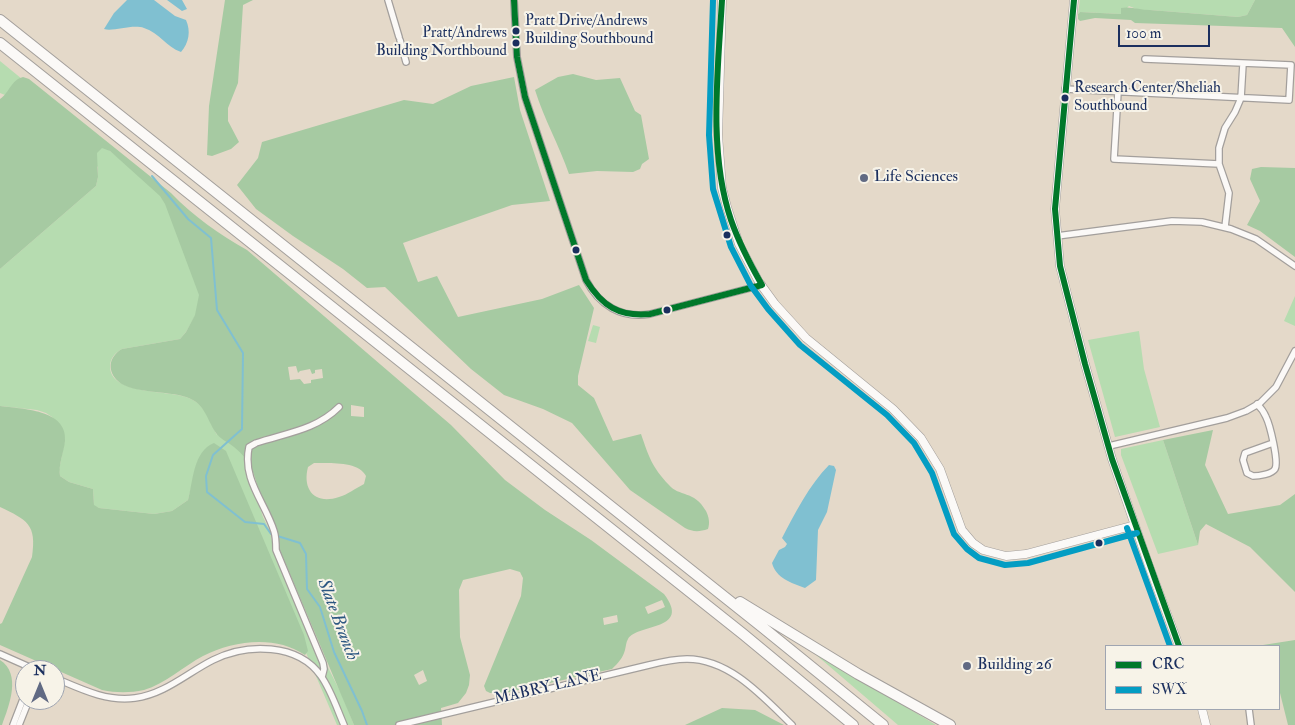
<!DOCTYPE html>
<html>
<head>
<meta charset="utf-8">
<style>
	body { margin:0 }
	#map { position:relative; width:1295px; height:725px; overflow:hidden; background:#e4d9c9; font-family:"IM FELL Double Pica",serif }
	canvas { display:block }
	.legend { position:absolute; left:1105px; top:645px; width:175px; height:65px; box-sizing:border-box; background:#f7f3e8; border:1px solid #9fa5b1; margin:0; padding:6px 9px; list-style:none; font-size:15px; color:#1b2f5e }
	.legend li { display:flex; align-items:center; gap:10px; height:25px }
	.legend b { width:25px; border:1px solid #9fa5b1 }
	.north { position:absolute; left:15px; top:660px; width:50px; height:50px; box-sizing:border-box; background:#f7f3e8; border:1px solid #9fa5b1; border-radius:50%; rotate:0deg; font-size:14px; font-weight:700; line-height:20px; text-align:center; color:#1b2f5e }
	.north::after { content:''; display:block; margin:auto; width:18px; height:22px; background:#616a83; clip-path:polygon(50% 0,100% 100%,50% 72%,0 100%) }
	.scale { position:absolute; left:1118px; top:25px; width:92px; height:22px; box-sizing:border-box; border:2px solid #1b2f5e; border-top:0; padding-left:6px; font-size:15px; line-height:18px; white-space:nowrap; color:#1b2f5e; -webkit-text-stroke:4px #f7f3e8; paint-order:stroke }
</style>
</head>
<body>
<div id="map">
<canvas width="1295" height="725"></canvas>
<ul class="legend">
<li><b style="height:6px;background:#00782a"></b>CRC</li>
<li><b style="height:6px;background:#039dc3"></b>SWX</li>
</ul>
<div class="north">N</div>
<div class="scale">100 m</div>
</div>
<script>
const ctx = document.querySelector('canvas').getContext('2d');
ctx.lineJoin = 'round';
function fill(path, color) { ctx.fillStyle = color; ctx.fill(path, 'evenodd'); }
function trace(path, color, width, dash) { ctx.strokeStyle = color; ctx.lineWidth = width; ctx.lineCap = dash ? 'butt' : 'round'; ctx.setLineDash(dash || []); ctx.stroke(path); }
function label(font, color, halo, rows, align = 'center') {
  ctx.font = font + ' "IM FELL Double Pica",serif'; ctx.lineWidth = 4; ctx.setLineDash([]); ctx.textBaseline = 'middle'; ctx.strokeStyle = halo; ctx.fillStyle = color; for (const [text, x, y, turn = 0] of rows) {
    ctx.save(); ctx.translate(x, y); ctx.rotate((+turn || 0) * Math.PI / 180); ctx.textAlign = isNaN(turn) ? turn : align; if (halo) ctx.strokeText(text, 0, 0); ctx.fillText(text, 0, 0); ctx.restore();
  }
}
fill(new Path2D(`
	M1080,0H1255L1247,15L1238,17L1150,10H1139L1129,6L1121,14L1080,12L1078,14Z
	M0,61L110,151L160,190L194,269L247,466L263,517L270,531L274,551L313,638L342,695L354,725H337L252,527L198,461L188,500L172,511L154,514L99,508L94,506L93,489L69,482L60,476L59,470L65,439L52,417L46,413L37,410L0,406V269L96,186L98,177V167L5,95L0,93ZM195,316L217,435C210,422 206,406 191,399C171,389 111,396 110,367C110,358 115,353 122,349L180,339L186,332Z
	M1295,296V326L1284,321Z
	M593,325L600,327L596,343L588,341Z
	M1139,331L1144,369L1160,427L1115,437L1088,340Z
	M1163,440L1198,545L1158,554L1121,455V449Z
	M808,648L936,725H898Z`), '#b6dcb0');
fill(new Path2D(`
	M225,0H253L243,5L238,83L228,108V121L239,142L231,149L212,156L207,155L209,106Z
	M1255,0H1295V47L1282,28L1135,23L1131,20L1095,18L1080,21L1078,19V14L1080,12L1121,14V8C1131,6 1140,10 1150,10L1238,17L1247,15Z
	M573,74L596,80L620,78L635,111L641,115L649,159L642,164L640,169L633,172L597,171L569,174C559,145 544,119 535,90L558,77Z
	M23,77L29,79L171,193C194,217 219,234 247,250L451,425L505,480L545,510L591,540L664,594C692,631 638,623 628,639C626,642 626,646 625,650C623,658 618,663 612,669L505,693H490L486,691L484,686L521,596L523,578L520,572L510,569L463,580L459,590L460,637L470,675L469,685L466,693L458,703L441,708L442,725H354L278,546L277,539C271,521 264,503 257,485C255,478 253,470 249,464C246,458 239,451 234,447C228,442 220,439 216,433C206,418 205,403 186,397C168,391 132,393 119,382C107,372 108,357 122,349L180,339L186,332L195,315L199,295L165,204L160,196L110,151L102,148L97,153L98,177L96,186L0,269V99C10,92 11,80 23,77ZM296,366L298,373L300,371L310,369L312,374L315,373V370L322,369L323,378L311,380V383L304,384L300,379L290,380L288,367ZM351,405L364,407V417L351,416ZM314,463C329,463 359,461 366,476L364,484C356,488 347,495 339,497C315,505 302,490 308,467ZM662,600L665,607L648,614L645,607ZM617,615L618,622L604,625L603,618ZM423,670L427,681L419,685L414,675Z
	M514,77L520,110L550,201L512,205L403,243L418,282L437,276L458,317L542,299L579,285L594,308L578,376V385L594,398L613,441L641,434C649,457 652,467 669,485C679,497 694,490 706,511C709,517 710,523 708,529C699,532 693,532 685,528L630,490L572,423L543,409L504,395L471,369L385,287L367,288L343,269L293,236L256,209L237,185L258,158L262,142L404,100L433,104L471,86Z
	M1261,167L1295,168V257L1260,231L1247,225L1260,201L1250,179L1252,169Z
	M0,406C21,409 68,409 65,441C64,452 58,465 60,476L69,482L93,489L94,505L99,508L154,514L172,511L188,500C193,482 193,451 214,443L226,451L304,635L308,651L305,655C276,635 234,640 203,656C184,666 165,684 144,690C130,693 116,693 102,690L0,645V624L2,623L32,557C37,524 27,520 0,507Z
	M1213,430L1205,465L1228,514L1280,505L1295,494V592L1250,547L1206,524L1200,531L1198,545L1163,440Z
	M1295,640V725H1288L1279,689V646L1263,645Z
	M0,660C22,674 9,706 2,725H0Z
	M722,708L755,710L784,725H685Z`), '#a6caa2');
fill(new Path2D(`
	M127,0H154L175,16L186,20C191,31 189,43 181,52C166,47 160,33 144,28C132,24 113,32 104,29L114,13Z
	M167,0H182L187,9L182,11Z
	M829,465L834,466L836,470L827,512L818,530L816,580L805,588C791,583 776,578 772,563L779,550L785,547L787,544L782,538C795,513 810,484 829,465Z`), '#80c0d1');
trace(new Path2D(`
	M152,176L188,219L211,238L217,310L243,353L242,429L213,455L206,476L207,492L245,522L264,524L271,534L300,543L306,554L307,589L320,607L334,652L362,711L367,725`), '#80c0d1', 2);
const street = new Path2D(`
	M388,0L399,37
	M514,0L517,57L525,97L586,280C599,305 621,319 650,314L762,285
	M400,40L406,62
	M1065,89L1289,100L1291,65L1145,59
	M1118,92L1114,159L1219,164
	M1225,227L1229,193L1219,164V148L1225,128L1235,112L1241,98L1243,64
	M1057,236L1172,221L1202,222L1231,229L1256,239L1295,266
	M1257,404C1261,408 1264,412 1266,417C1270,425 1279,462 1275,469C1272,474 1259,476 1253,476L1247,473L1243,460L1245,453L1273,443
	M1109,446L1227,418L1246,411L1260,403L1276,387L1295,351
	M0,654L36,670
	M322,677L324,669L323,663L276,550C276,544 276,537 274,531C265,502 242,480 249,447L256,443C286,433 316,430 339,407
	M55,678C81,689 107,702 135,698C165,694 187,673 213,660C247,643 298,643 321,676C331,690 337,709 344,725
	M1249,709L1251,725
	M13,725L25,694
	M19,725L29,700
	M399,725L649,665C661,662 674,659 687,659C730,659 763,697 792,725`);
const secondary = new Path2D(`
	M722,0L718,135L722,188L727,207L739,244L759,282L775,304L806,338L893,409L921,438L940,469L962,530L973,543L983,550L1006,556L1026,554L1135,525
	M1074,0L1055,209L1060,266L1085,364L1112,459L1148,563L1179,646
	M1202,709L1206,725`);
const highway = new Path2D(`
	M0,20L761,626L883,725
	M0,43L743,634L853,725
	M740,602L858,674L950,725`);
trace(street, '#a39f9c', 8);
trace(secondary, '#a39f9c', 9);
trace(highway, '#a39f9c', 12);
trace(street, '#fbf9f7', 5.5);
trace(secondary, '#fbf9f7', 8);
trace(highway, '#fbf9f7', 10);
trace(new Path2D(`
	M514,0L517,57L525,97L586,280C602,306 619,317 650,314L762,285
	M722,0C718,70 708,152 731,220C739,243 750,264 762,285
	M1074,0L1055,209L1060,266L1085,364L1112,459L1179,646`), '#00782a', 6);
trace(new Path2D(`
	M713,0L709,135L713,189L731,247L751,286L768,309L800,345L887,415L914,443L932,473L954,534L967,549L979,558L1005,565L1028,563L1137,533
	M1127,528L1170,646`), '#039dc3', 6);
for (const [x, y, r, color] of [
	[516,31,4.5,"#1b2f5e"],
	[516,43,4.5,"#1b2f5e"],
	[1065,98,4.5,"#1b2f5e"],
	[864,178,5,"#616a83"],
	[727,235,4.5,"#1b2f5e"],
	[576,250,4.5,"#1b2f5e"],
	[667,310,4.5,"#1b2f5e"],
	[1099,543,4.5,"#1b2f5e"],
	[967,666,5,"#616a83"]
]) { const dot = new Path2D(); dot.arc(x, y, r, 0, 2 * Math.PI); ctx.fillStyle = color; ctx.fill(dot); trace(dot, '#f7f3e8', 2); }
label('15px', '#1b2f5e', '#f7f3e8', [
	["Pratt Drive/Andrews",525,22],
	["Building Southbound",525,40],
	["Pratt/Andrews",507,34,"right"],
	["Building Northbound",507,52,"right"],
	["Research Center/Sheliah",1074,89],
	["Southbound",1074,107]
], 'left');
label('16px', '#1b2f5e', '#f7f3e8', [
	["Life Sciences",874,178],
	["Building 26",977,666]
], 'left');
label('16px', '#1b2f5e', '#f7f3e8', [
	["MABRY LANE",548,688,-13]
]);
label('italic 18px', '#2c5781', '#f7f3e8', [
	["Slate Branch",337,620,69]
]);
</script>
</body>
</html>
